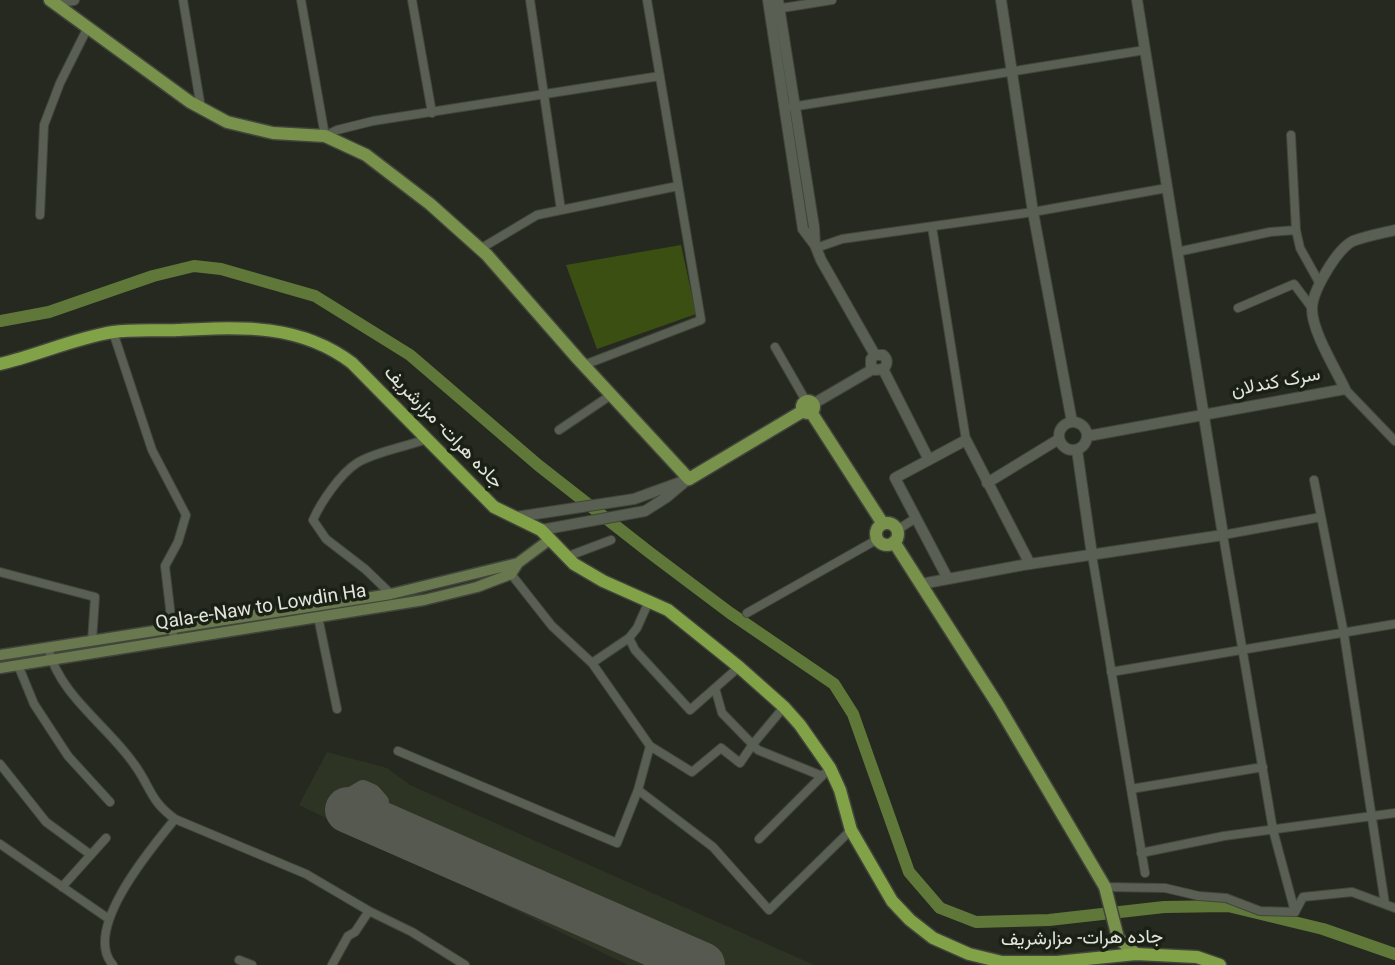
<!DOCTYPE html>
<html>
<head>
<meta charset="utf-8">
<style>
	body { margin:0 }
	canvas { display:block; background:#25291f }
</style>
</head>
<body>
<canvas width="1395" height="965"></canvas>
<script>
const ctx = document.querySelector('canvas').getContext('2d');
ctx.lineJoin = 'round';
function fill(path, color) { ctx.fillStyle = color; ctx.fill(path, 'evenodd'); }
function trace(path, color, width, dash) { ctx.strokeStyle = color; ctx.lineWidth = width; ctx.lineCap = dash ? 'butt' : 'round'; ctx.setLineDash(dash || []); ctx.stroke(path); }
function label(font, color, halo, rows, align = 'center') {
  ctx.font = font + ' Roboto,Vazirmatn,sans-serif'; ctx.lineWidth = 7; ctx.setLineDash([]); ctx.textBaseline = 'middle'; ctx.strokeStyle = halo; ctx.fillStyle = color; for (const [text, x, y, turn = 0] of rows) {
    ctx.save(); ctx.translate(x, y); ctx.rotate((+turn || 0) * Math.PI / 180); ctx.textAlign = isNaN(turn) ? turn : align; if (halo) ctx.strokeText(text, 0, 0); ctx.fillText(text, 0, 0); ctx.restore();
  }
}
fill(new Path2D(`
	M327,752L387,768L410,785L814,965H628L299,805Z`), '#2d3423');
fill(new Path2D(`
	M681,245L696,314L597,349L566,265Z`), '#3b4f13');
trace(new Path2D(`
	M0,321L49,312L153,276L194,266L221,269L315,296L410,355L538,465L649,552L730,613L834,684L853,714L909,872L940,908L976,922L1049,920L1164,907L1228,906L1323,929L1395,954`), '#60773a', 12);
trace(new Path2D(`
	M348,810L353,795L363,789L372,793L380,802V812L376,822`), '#565950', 18);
trace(new Path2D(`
	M348,810L702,965`), '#565950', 46);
const minor = new Path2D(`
	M183,0L201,108
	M301,0L325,136L337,130L373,121L660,76
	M412,0L432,113
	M530,0L561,210
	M776,9L832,0
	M791,107L1145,50
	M1291,135L1296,230L1300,248L1320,284
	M40,215L44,125L60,83L88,27
	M932,227L966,440
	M816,248L842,239L1033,212L1167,188
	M480,249L537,215L678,186
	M1177,252L1270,232L1296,230
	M1238,308L1294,284L1312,308
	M113,332L152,450L186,515L178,542L165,566L173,634
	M775,347L806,401
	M584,365L701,320L647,0
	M1345,389L1395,441
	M559,430L611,395
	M1314,480L1344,634L1385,904
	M897,530L916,518
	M1092,555L1145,873
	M566,557L611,540
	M0,572L95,597L92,641
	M511,574L552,626L592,663
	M391,594L365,569L326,539L313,520C321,502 340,474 357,463C374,452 406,447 426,439
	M747,613L878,539
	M318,617L337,709
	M629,638L635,650L690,710L739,667
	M48,648C60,696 107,725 134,764C151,787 149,800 175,819L306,874L369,911L412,932L465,965
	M18,665L34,704L68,756L110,802
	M1111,672L1395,624
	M715,688L722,713L758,750L822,776
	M650,746L692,772L721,748L740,763L753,744L784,707
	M398,751L617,843L638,790L650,746L592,663L629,638L637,628L649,601
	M0,764L46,822L91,855
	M1131,789L1263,767
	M638,790L713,847L769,910L851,830
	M759,839L824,774
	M0,844L109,919
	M1141,853L1224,836L1395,813
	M62,887L106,838
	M1105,887L1165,888L1199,896L1226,898L1260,911L1295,912
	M1295,912L1273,830L1223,535L1321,517
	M1295,912L1303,897L1352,892L1395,908
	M239,960L252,965
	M113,965C81,930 153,846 175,819
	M332,965L348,936L355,932L369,911`);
const tertiary = new Path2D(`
	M768,0L803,229L815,245L821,260L875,355H883C888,359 888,365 883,369L875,370L871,366V359L875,355
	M778,0L814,227L815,245
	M1001,0L1033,212L1072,422
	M56,2L74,0
	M883,369L929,460
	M813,404L873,369
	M1059 436a14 14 0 1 1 28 0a14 14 0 1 1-28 0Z
	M1088,436L1345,389C1335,368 1312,331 1312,309C1312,291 1337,249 1353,241C1366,236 1382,233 1395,230
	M1077,450L1092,555
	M987,483L1059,439
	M516,517L634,499L689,479
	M541,530L645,511L667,497L686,481
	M948,579L895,478L966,440L1030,564
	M921,584L1023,565L1223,535L1137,0`);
const secondary = new Path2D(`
	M0,655L391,594L518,563
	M0,668L424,600L477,587L511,574L518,563L549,540`);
const primary = new Path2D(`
	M50,0L190,102L227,122L273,133L325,136L366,155L430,204L487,255L578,359L689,479L803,411
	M802 407a6 6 0 1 1 12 0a6 6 0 1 1-12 0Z
	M811,412L883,524
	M876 534a11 11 0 1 1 22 0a11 11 0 1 1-22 0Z
	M894,542L998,705L1105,887L1118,938L1136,954`);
const trunk = new Path2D(`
	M0,364C38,355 75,338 113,332C134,329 156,331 178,330C240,327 299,323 352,363L494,507L541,530L574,564L603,581L668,610L739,667L784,707L800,725L830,768L840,790L851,830L892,901L910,920L933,938L969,954L1002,962H1057L1136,954L1197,957L1220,965`);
trace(minor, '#41453b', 10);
trace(tertiary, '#41453b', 12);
trace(secondary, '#41453b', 13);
trace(primary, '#41453b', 15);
trace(trunk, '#41453b', 15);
trace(minor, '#5a5f53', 8);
trace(tertiary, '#5a5f53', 10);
trace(secondary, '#69784f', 10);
trace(primary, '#78914b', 12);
trace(trunk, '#82a248', 12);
label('19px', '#e2e5de', '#1b2015', [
	["سرک کندلان",1276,383,-11],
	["جاده هرات- مزارشریف",443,428,46],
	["Qala-e-Naw to Lowdin Ha",261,608,-9],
	["جاده هرات- مزارشریف",1082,939,-1]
]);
</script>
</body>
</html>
